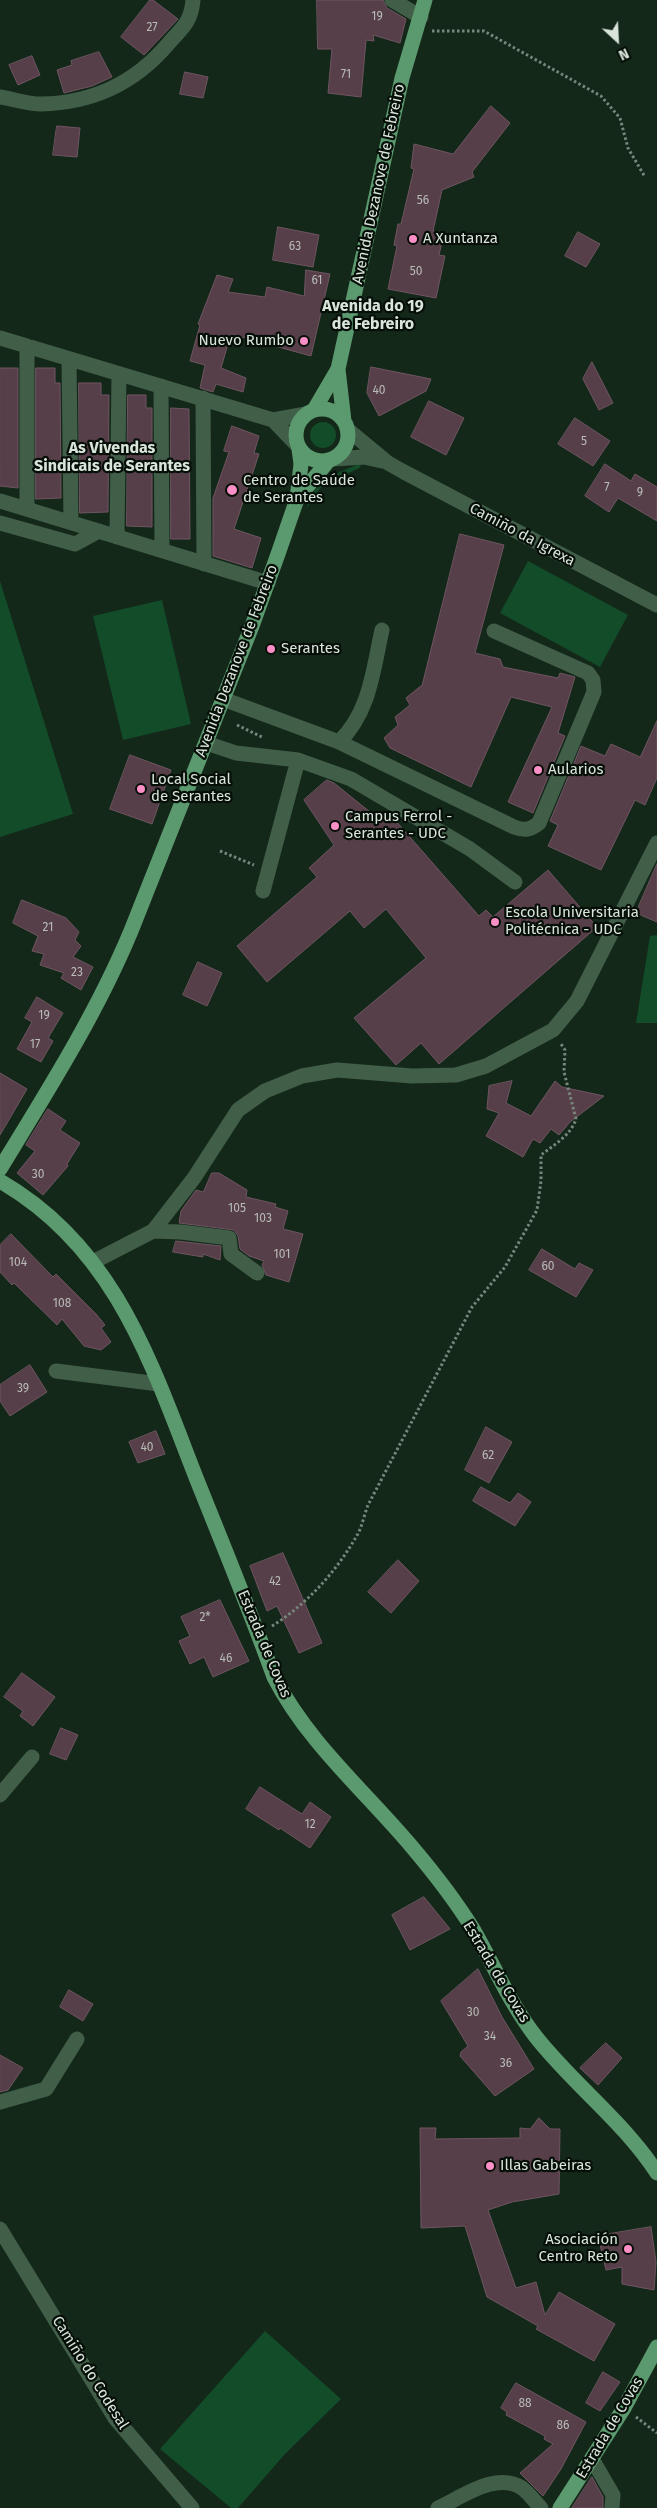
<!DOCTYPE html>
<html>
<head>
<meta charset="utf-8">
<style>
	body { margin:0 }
	#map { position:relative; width:657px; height:2508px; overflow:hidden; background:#14281a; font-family:"Fira Sans",sans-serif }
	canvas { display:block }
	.north { position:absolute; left:592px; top:15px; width:50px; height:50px; -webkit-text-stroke:4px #060e08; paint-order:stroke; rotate:155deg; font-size:14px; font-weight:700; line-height:20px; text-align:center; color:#d9e5db }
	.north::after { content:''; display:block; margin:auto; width:18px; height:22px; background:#d9e5db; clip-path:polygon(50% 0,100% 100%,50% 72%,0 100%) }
</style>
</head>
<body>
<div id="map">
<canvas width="657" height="2508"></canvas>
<div class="north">N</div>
</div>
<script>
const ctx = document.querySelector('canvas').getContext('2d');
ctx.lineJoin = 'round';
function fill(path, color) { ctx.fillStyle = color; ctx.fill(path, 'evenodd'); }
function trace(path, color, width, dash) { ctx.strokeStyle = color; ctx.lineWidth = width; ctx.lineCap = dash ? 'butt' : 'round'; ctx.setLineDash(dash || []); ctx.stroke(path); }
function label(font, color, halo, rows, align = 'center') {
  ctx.font = font + ' "Fira Sans",sans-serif'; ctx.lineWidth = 4.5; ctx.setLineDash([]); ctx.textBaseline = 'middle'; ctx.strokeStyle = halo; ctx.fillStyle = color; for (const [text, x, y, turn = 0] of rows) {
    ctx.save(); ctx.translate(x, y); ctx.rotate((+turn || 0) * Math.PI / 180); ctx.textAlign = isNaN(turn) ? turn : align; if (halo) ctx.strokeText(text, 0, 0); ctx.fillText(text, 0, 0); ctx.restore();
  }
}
fill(new Path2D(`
	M310 435a13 13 0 1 1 26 0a13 13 0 1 1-26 0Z
	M359,464L361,466L359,468L321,487L306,509C318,477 329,477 359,464Z
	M528,561L628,615L600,667L500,613Z
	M0,581L73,814L0,837Z
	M162,600L191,724L123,740L93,616Z
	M657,935V1023H636L650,936Z
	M265,2331L341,2399L285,2454L238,2508H231L160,2449Z`), '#124c29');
const building = new Path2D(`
	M150,0H153L178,19L144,55L121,37Z
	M317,0H383L387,8L406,19L400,43L373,35L374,41L366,40L361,97L328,93L332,49H318Z
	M99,52L112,77L92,86L64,93L57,70L72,65L71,61Z
	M32,56L40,75L18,85L9,65Z
	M185,72L208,77L203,98L180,94Z
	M491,106L510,123L472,172L474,177L442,190L433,231L444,233L439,255L445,256L436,298L388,289L397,246L394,245L398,224H401L414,169L411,168L414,144L453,154Z
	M57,126L80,128L77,157L53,155Z
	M278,227L319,235L313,267L273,260Z
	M578,232L600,244L586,267L565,256Z
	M306,270L330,274L311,356L231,334L221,368L246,378L243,392L216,384L213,392L200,388L205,365L190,361L200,325L198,324L217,275L233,279L228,292L265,297L267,287L304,296Z
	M592,362L613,403L599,410L583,379Z
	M371,367L431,379L426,391L379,416L367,393Z
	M0,368H18V488L0,486Z
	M36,368H55V383H60L61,498L36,499Z
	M79,383H101V395H109L108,512L80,513Z
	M128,395H146V408H152V527L127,526Z
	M429,401L464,418L446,455L411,437Z
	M171,408L189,409L190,539H171Z
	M575,418L610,441L593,466L558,444Z
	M232,426L259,436L254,453L259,454L234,529L261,538L252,568L213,556V498L229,452L224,451Z
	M605,464L631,481L635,474L657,487V521L618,498L609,512L585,496Z
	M460,534L504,545L475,653L500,659L503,667L558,678L560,673L575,677L558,733L565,736L533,813L508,802L552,707L511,697L471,787L390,748L384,738L398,725L395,717L410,705L406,698L422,685Z
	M657,721V778L645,805L635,800L601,870L548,846L558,825L550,821L581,746L605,756L611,744L640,757Z
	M130,755L171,770L152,824L110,809Z
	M327,780L334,783L380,820L388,812L479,916L486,910L493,917L548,870L597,927L439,1064L421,1043L396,1065L354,1018L426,958L386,909L364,928L350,911L267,982L237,946L317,877L309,868L334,845L304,800Z
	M657,864V922L636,913Z
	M22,900L66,918L79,932L75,940L81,946L73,957L93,967L81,990L61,978L64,973L40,965L44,954L32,951L38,936L13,923Z
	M198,962L222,973L207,1006L183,995Z
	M37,997L63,1013L48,1038L53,1041L41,1062L17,1049L32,1022L25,1018Z
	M0,1073L27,1089L0,1135Z
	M512,1081L506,1103L531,1116L555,1081L562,1087L604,1096L570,1122L559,1135L551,1129L540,1143L533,1139L523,1157L486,1136L499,1113L487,1109L489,1086Z
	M48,1109L66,1121L60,1130L80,1143L67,1164L68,1166L43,1195L17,1173L35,1151L26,1145Z
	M212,1173H219L247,1190L246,1197L276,1204L275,1207L288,1211L283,1229L303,1234L289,1282L266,1275L262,1265L264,1261L249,1256L240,1249L238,1236L234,1230L179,1223L181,1211L196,1190L203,1192Z
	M11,1234L53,1277L56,1274L96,1314L105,1325L101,1328L111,1342L101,1350L84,1346L62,1319L57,1325L14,1283L12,1285L0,1272V1245Z
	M176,1241L221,1246L220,1260L203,1254V1257L173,1252Z
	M542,1249L575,1269L579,1263L593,1270L576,1297L529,1270Z
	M30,1365L47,1392L10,1416L0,1401V1385Z
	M486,1427L512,1442L489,1483L465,1470Z
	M156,1431L165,1454L138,1463L129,1442Z
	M481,1487L510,1503L518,1493L531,1502L515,1526L473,1501Z
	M283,1553L322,1643L299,1653L277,1606L267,1611L250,1566Z
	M398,1560L419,1581L391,1613L368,1592Z
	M220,1600L249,1661L213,1677L204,1657L190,1664L179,1641L190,1636L181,1617Z
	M22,1673L55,1697L33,1726L20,1716L23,1711L4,1697Z
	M61,1728L78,1735L66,1760L50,1754Z
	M260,1787L302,1814L310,1802L331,1817L310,1848L280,1828L279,1830L246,1809Z
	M424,1897L450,1929L410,1950L392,1915Z
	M478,1969L502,2017L534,2069L495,2096L460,2056L461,2052L468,2046L441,2001Z
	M69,1990L93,2004L83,2021L60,2007Z
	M606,2043L622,2058L598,2085L580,2068Z
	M0,2055L23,2068L8,2090L0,2092Z
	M539,2118L550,2129H560L559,2194L512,2202L488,2210L516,2288L536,2282L545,2315L559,2292L615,2324L594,2361L536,2329L538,2326L487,2297L465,2226L421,2228L420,2128H436L435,2139L520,2138V2128L530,2129Z
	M651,2227L656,2262L654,2290L622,2284V2267L606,2270L598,2236Z
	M603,2372L620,2382L600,2411L586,2403Z
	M516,2383L586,2422L561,2469L543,2496L520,2473L553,2444L544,2439L545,2436L506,2415L507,2412L501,2408Z
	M592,2477L603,2497V2508H572Z`);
fill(building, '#573f4a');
trace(building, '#6e5561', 1);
trace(new Path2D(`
	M432,31H484L601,96L620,118L628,148L645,177
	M237,725L264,738
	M220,851L254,865
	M272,1626C306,1605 336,1572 356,1537C362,1528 364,1515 368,1505L472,1307L505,1267L537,1210L541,1181V1155C554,1145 571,1135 576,1119L564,1072L565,1050L561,1044
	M636,2417L657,2433`), '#77877b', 3, [2.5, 2.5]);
trace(new Path2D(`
	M392,0L421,17
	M0,97C13,99 28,104 41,104C93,103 135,83 168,44C182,28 191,23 193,0
	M0,338L273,420L297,445
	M27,346V509
	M69,359L71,523
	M161,386L162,550
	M203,398L204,564
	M273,420L306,414
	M347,429L388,463L404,472L657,605
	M333,459L364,457L382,461
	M0,501L268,583
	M0,523L75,544L99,531
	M117,537L119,374
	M223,699L339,742C370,712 373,670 382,630
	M339,742L514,827C525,831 530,830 539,823L594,692L593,680L588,673L494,631
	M206,743L236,753L298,760L263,891
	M298,760L351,779L470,849L515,882
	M153,1231L181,1232L229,1238L231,1254L257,1273
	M93,1262L153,1231L194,1178L238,1110L265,1091L302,1076L337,1070L412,1076L456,1075L486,1066L553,1030L577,1001L657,843
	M56,1371L159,1384
	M0,1795L32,1757
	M0,2102L46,2089L77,2039
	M0,2229L115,2418L192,2508
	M592,2459L613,2495L612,2508
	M438,2508C462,2497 497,2471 522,2488C529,2493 535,2502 541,2508`), '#415e49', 15);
trace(new Path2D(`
	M296 435a26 26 0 1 1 52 0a26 26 0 1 1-52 0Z
	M314,410L338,369
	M344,421L338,369L402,78L425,0
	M298,498L329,460
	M0,1169C47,1092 96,1015 131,931L252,626L278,554L297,499L301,464L299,449
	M0,1181C116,1248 151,1363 197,1480C223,1545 250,1610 274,1677C308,1743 365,1791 412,1847C434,1873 455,1900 473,1929C494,1965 510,2004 536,2037C573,2084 624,2122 657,2173
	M560,2508L624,2408L657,2347`), '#5b996e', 15);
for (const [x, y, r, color] of [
	[413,239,5,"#fb8fc6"],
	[304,341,5,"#fb8fc6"],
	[232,490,6,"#fb8fc6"],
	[271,649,5,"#fb8fc6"],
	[538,770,5,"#fb8fc6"],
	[141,789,5,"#fb8fc6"],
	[335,826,5,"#fb8fc6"],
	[495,922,5,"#fb8fc6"],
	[490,2166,5,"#fb8fc6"],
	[628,2249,5,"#fb8fc6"]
]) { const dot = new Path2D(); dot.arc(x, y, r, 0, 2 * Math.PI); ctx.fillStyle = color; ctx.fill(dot); trace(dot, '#060e08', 2); }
label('12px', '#b8bcb7', null, [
	["19",377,17],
	["27",152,28],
	["71",346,75],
	["56",423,201],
	["63",295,247],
	["50",416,272],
	["61",317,281],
	["40",379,391],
	["5",584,442],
	["7",607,488],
	["9",640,493],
	["21",48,928],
	["23",77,973],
	["19",44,1016],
	["17",35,1045],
	["30",38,1175],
	["105",237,1209],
	["103",263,1219],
	["101",282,1255],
	["104",18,1263],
	["60",548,1267],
	["108",62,1304],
	["39",23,1389],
	["40",147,1448],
	["62",488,1456],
	["42",275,1582],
	["2*",205,1618],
	["46",226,1659],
	["12",310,1825],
	["30",473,2013],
	["34",490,2037],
	["36",506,2064],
	["88",525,2404],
	["86",563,2426]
]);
label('15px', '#d9e5db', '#060e08', [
	["Avenida Dezanove de Febreiro",379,184,-78],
	["Camiño da Igrexa",522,535,28],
	["Avenida Dezanove de Febreiro",237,661,-69],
	["Estrada de Covas",264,1644,67],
	["Estrada de Covas",496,1972,59],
	["Camiño do Codesal",90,2373,58],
	["Estrada de Covas",610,2428,-59]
]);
label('15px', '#d9e5db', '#060e08', [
	["A Xuntanza",423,239],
	["Nuevo Rumbo",294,341,"right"],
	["Centro de Saúde",243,481],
	["de Serantes",243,498],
	["Serantes",281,649],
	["Aularios",548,770],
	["Local Social",151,780],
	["de Serantes",151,797],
	["Campus Ferrol -",345,817],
	["Serantes - UDC",345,834],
	["Escola Universitaria",505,913],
	["Politécnica - UDC",505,930],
	["Illas Gabeiras",500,2166],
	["Asociación",618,2240,"right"],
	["Centro Reto",618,2257,"right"]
], 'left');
label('bold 16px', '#d9e5db', '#060e08', [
	["Avenida do 19",373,307],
	["de Febreiro",373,325],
	["As Vivendas",112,449],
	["Sindicais de Serantes",112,467]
]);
</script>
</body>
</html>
